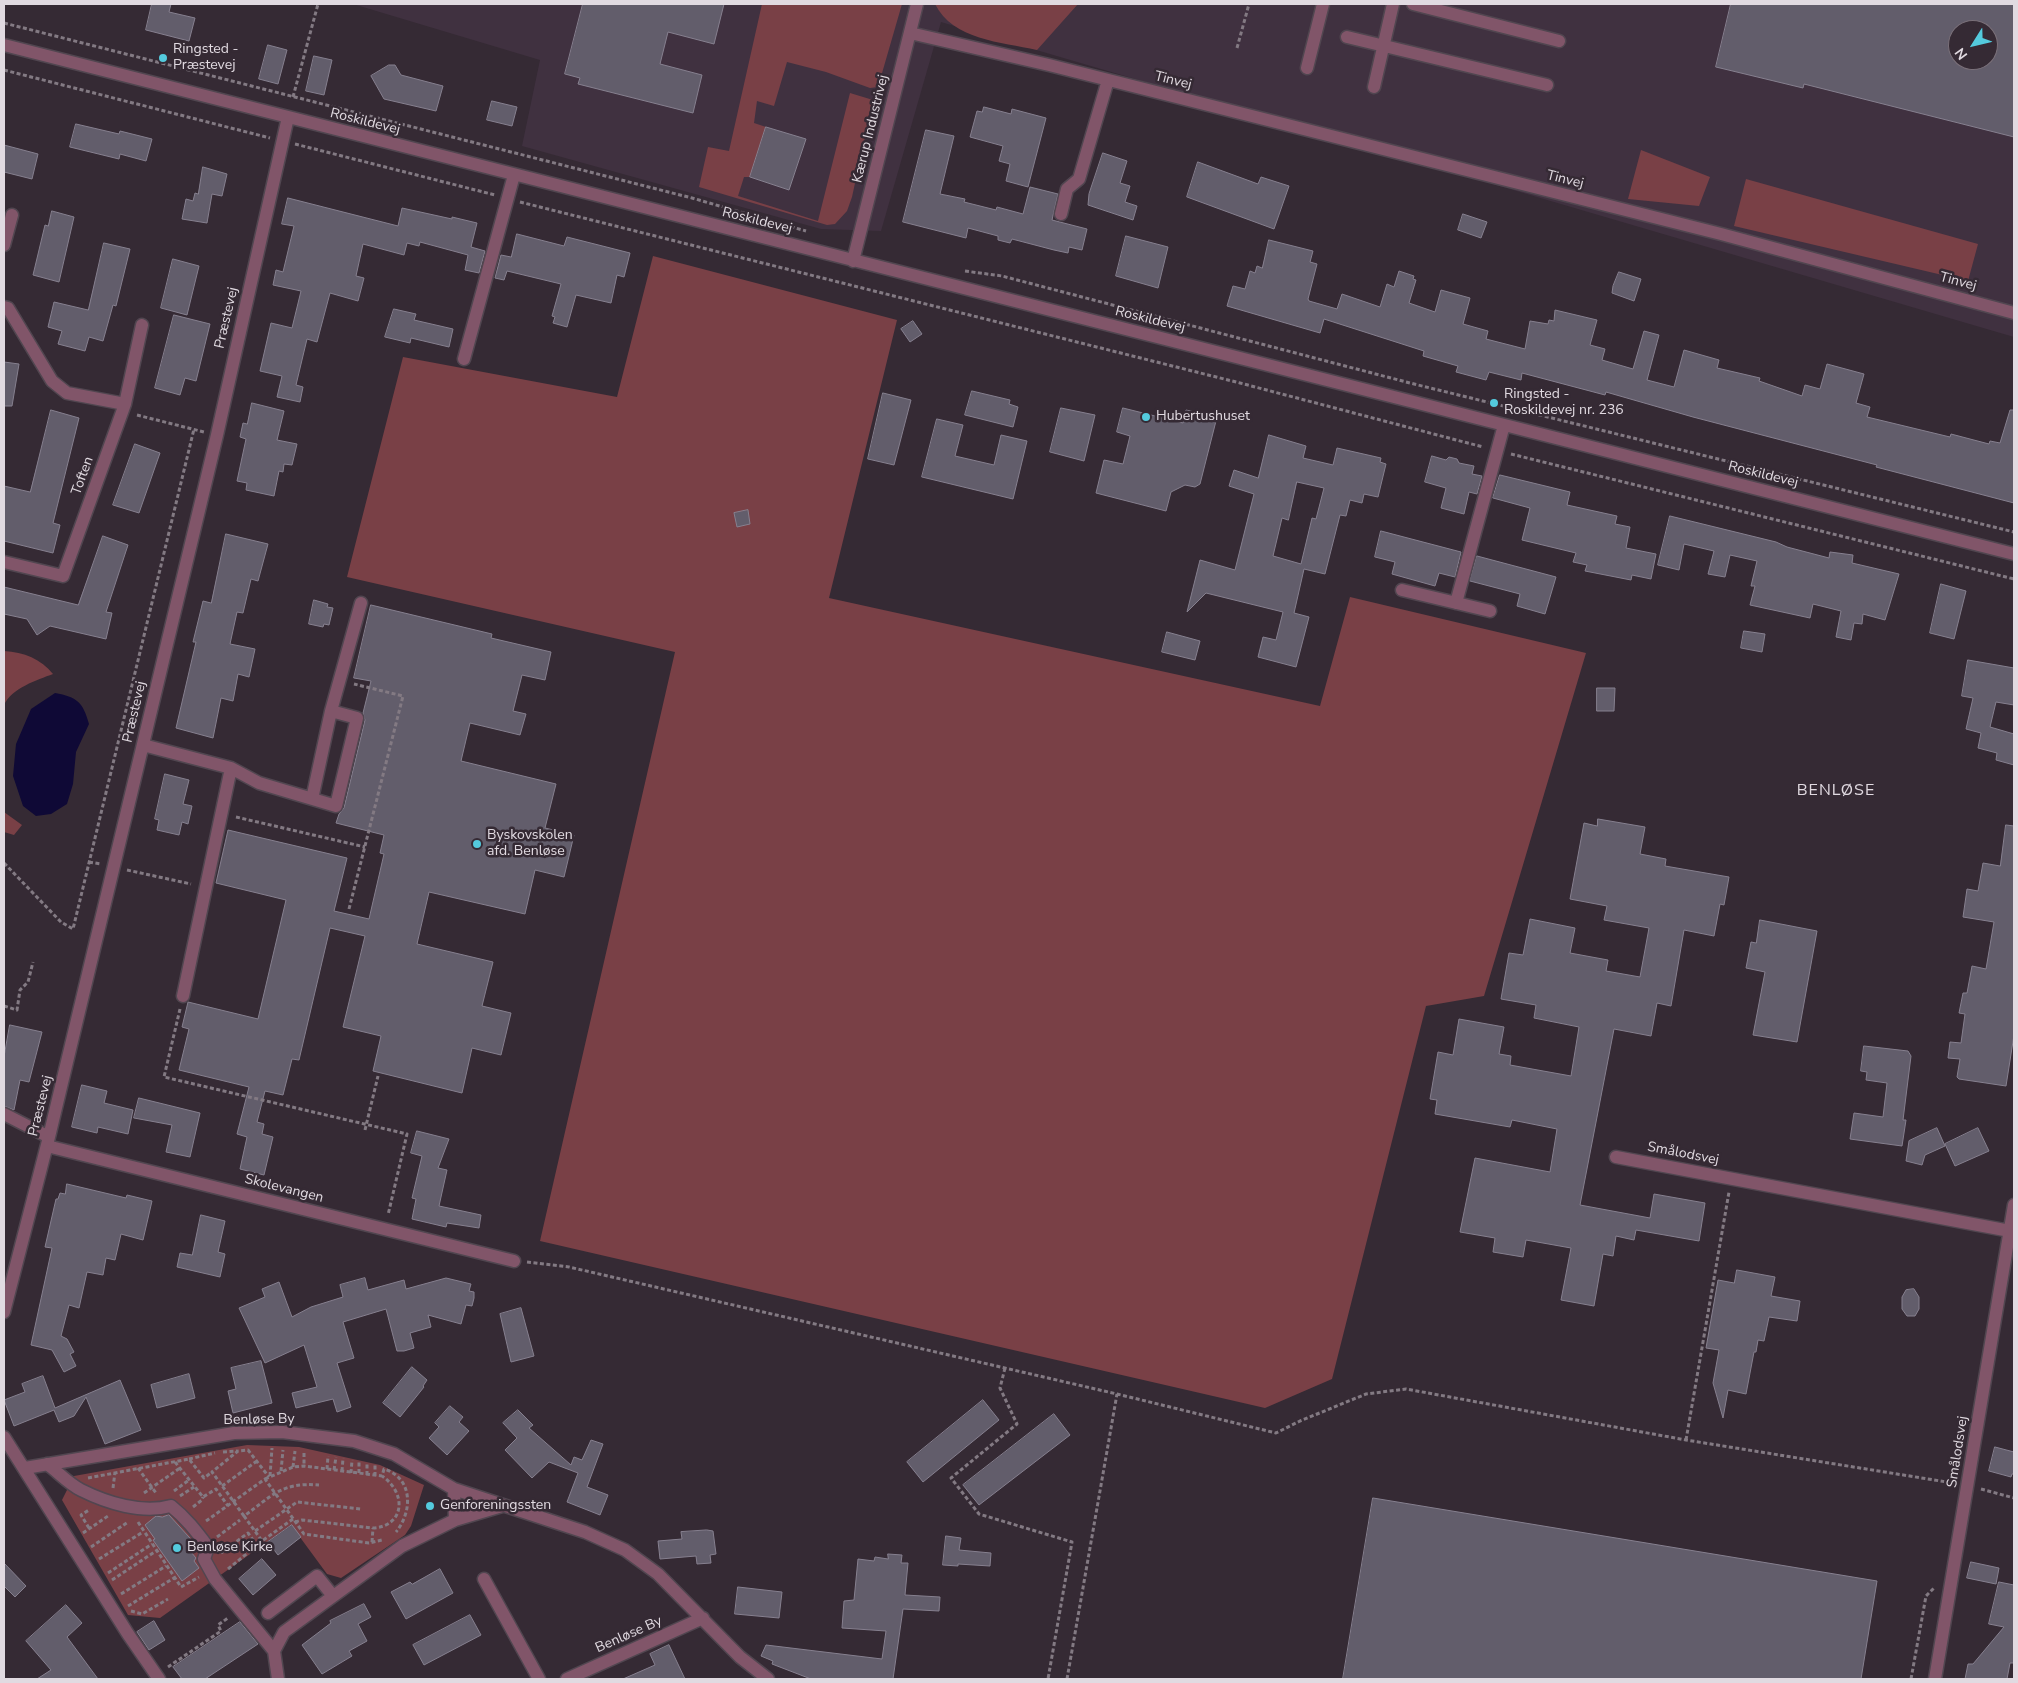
<!DOCTYPE html>
<html>
<head>
<meta charset="utf-8">
<style>
	body { margin:0 }
	#map { position:relative; width:2018px; height:1683px; overflow:hidden; background:#352a34; font-family:"Nunito Sans",sans-serif }
	canvas { display:block }
	.frame { position:absolute; inset:0; border:5px solid #e1dae1; pointer-events:none }
	.north { position:absolute; left:1948px; top:20px; width:50px; height:50px; box-sizing:border-box; background:#352a34; border:1px solid #7a7079; border-radius:50%; rotate:234deg; font-size:14px; font-weight:700; line-height:20px; text-align:center; color:#e1dae1 }
	.north::after { content:''; display:block; margin:auto; width:18px; height:22px; background:#54cadd; clip-path:polygon(50% 0,100% 100%,50% 72%,0 100%) }
</style>
</head>
<body>
<div id="map">
<canvas width="2018" height="1683"></canvas>
<div class="frame"></div>
<div class="north">N</div>
</div>
<script>
const ctx = document.querySelector('canvas').getContext('2d');
ctx.lineJoin = 'round';
function fill(path, color) { ctx.fillStyle = color; ctx.fill(path, 'evenodd'); }
function trace(path, color, width, dash) { ctx.strokeStyle = color; ctx.lineWidth = width; ctx.lineCap = dash ? 'butt' : 'round'; ctx.setLineDash(dash || []); ctx.stroke(path); }
function label(font, color, halo, rows, align = 'center') {
  ctx.font = font + ' "Nunito Sans",sans-serif'; ctx.lineWidth = 5; ctx.setLineDash([]); ctx.textBaseline = 'middle'; ctx.strokeStyle = halo; ctx.fillStyle = color; for (const [text, x, y, turn = 0] of rows) {
    ctx.save(); ctx.translate(x, y); ctx.rotate((+turn || 0) * Math.PI / 180); ctx.textAlign = isNaN(turn) ? turn : align; if (halo) ctx.strokeText(text, 0, 0); ctx.fillText(text, 0, 0); ctx.restore();
  }
}
fill(new Path2D(`
	M353,4H2014V337L941,22L881,231L821,229L522,146L540,60ZM1958,30H1988V60H1958Z`), '#403140');
fill(new Path2D(`
	M762,4H902L878,87L870,88L826,72L787,62L774,106L757,101L754,123L766,127L750,177H744L738,196L818,221L850,93L873,100L852,197L847,211L835,224L827,225L699,187L708,147L729,151Z
	M935,4H1078L1037,50C1001,42 953,40 935,4Z
	M1641,150L1710,177L1699,206L1628,199Z
	M1746,179L1978,244L1968,281L1734,226Z
	M653,256L897,320L829,598L1320,706L1350,597L1586,653L1484,996L1426,1006L1332,1379L1265,1408L540,1241L675,652L347,577L403,357L617,397Z
	M4,651C24,652 41,659 53,674C37,680 12,688 4,705Z
	M4,812L22,825L14,835L4,832Z
	M247,1445L299,1447L380,1465L424,1485L411,1526L405,1535L341,1578L327,1574L291,1525L160,1618L128,1615L62,1500L74,1476Z`), '#794046');
fill(new Path2D(`
	M55,693C77,697 83,702 89,724L76,752L73,784L67,804L51,814L36,816L23,806L13,776L16,744L31,709Z`), '#0f0936');
const building = new Path2D(`
	M152,4H171L169,12L195,18L189,41L146,30Z
	M583,4H724L714,44L668,32L660,64L702,75L693,113L578,84L580,78L565,74Z
	M1731,4H2014V137L1804,84L1803,88L1716,67ZM1958,30H1988V60H1958Z
	M268,45L287,50L278,84L259,79Z
	M314,56L332,60L324,95L306,91Z
	M389,65H395L401,75L443,86L436,111L384,99L371,76Z
	M492,101L517,107L512,126L487,120Z
	M984,107L1011,114L1012,109L1046,118L1028,187L1006,181L1010,164L999,161L1003,146L970,137L977,111L982,112Z
	M76,124L119,134L120,131L152,139L146,161L120,154L119,159L70,147Z
	M766,127L806,139L789,190L750,177Z
	M926,130L954,136L940,194L965,199L964,202L996,210L997,207L1023,214L1030,187L1058,194L1052,220L1087,229L1082,250L1069,247L1068,253L1054,250L1012,239L1010,243L998,240V236L968,228L966,238L903,222Z
	M4,145L38,154L32,179L4,172Z
	M1103,153L1127,161L1120,183L1130,186L1125,202L1137,206L1133,220L1088,205L1089,194Z
	M1198,162L1258,184L1261,177L1289,186L1274,229L1187,197Z
	M203,167L227,174L222,196L212,194L207,223L182,219L186,199L193,201L195,193L198,194Z
	M288,198L398,226L402,208L452,219V217L477,223L471,247L485,251L479,273L465,270L468,255L420,242L419,246L407,243L404,255L363,244L356,276L364,278L358,301L330,293L317,342L307,339L296,385L303,387L300,402L277,397L282,376L260,371L271,323L292,328L301,291L273,285L276,270L283,272L294,226L282,224Z
	M52,211L74,217L59,282L33,275L45,225L48,226Z
	M1463,214L1487,222L1481,238L1458,230Z
	M517,234L564,246L567,237L630,253L624,277L617,275L611,303L576,295L567,327L553,323L555,317L552,316L561,284L507,271L504,280L495,278L501,255L511,257Z
	M1126,236L1168,247L1158,288L1116,276Z
	M1269,240L1313,251L1310,262L1317,264L1308,299L1309,301L1337,309L1342,294L1380,307L1387,284L1394,287L1399,271L1414,276L1413,279L1416,280L1409,303L1435,312L1441,290L1470,298L1463,324L1488,331L1486,339L1525,349L1530,321L1548,324L1549,320L1554,321L1555,310L1597,320L1590,345L1605,349L1602,360L1633,369L1644,331L1659,335L1647,380L1674,387L1684,350L1719,360L1717,368L1760,378L1759,381L1802,396L1805,385L1820,389L1827,364L1864,374L1856,403L1870,407L1867,417L1950,437L1951,434L1989,444L1990,441L2000,443L2010,410H2014V503L1876,467L1877,465L1693,417L1606,392L1605,395L1522,373L1521,380L1489,372L1486,380L1456,372L1458,366L1423,356L1424,351L1324,319L1320,333L1227,306L1233,286L1245,289L1250,271L1255,273L1257,266L1262,268Z
	M104,243L130,249L116,306L113,305L103,341L89,337L85,351L58,344L62,331L48,327L54,302L88,310Z
	M173,259L199,266L187,315L161,308Z
	M1619,272L1641,279L1634,301L1612,293L1613,286Z
	M394,309L416,314L414,320L453,329L449,347L411,338L410,343L385,337Z
	M174,315L210,324L196,381L185,378L180,395L155,388Z
	M913,321L922,334L910,342L901,329Z
	M4,362L19,364L12,406H4Z
	M972,391L1010,400L1009,404L1018,407L1013,427L965,415Z
	M883,393L911,400L894,465L868,459Z
	M252,403L284,411L277,440L297,444L292,465L284,464L283,472L279,471L274,496L246,490L247,483L237,481L246,439L240,437L243,423L247,424Z
	M1061,408L1095,415L1084,461L1050,452Z
	M1123,408L1183,423L1186,410L1217,417L1200,484L1195,487L1185,485L1171,492L1166,511L1096,493L1104,460L1123,464L1130,436L1117,432Z
	M51,410L79,418L53,523L60,525L53,553L4,541V486L30,492Z
	M937,419L963,425L955,456L994,465L1001,435L1027,441L1013,499L922,477Z
	M1269,435L1306,446L1303,458L1333,465L1337,448L1381,458L1380,462L1386,464L1378,497L1364,494L1362,503L1350,500L1346,516L1340,515L1325,574L1304,569L1294,613L1309,617L1296,667L1258,657L1263,637L1276,640L1283,612L1206,593L1187,612L1200,560L1235,570L1254,494L1229,486L1234,470L1258,478ZM1297,482L1324,488L1316,519L1312,518L1301,564L1273,556L1282,518L1288,520Z
	M135,444L160,453L139,513L113,505Z
	M1432,456L1446,460L1449,457L1457,459L1459,463L1474,466L1472,474L1482,476L1477,494L1469,492L1464,514L1441,508L1446,488L1425,482Z
	M1500,475L1570,492L1567,505L1617,516L1615,524L1630,527L1626,548L1656,554L1651,579L1632,575L1631,580L1585,571L1587,565L1573,562L1576,553L1522,540L1530,508L1493,498Z
	M748,510L750,524L737,527L734,513Z
	M1670,516L1776,542L1787,547L1829,558L1830,552L1853,555L1852,563L1899,574L1885,620L1863,614L1862,624L1854,623L1851,640L1836,637L1841,611L1813,604L1810,618L1750,605L1755,586H1751L1757,561L1730,555L1725,577L1708,574L1714,551L1684,544L1679,570L1658,565Z
	M1381,531L1461,552L1455,577L1439,573L1435,586L1392,574L1395,562L1375,557Z
	M226,534L268,544L258,581L251,579L243,613L237,612L230,644L255,649L249,677L238,674L233,701L221,698L213,738L176,728L196,642H193L203,601L211,603Z
	M103,536L128,545L106,612L112,613L106,639L50,626L37,635L27,619L4,614V587L78,605Z
	M1477,556L1556,577L1545,614L1517,606L1520,594L1470,581Z
	M1941,584L1966,591L1954,639L1930,633Z
	M314,600L328,604L327,607L333,608L329,625L324,624L323,627L309,624Z
	M371,605L492,634L491,638L551,652L545,680L522,675L513,711L526,714L520,735L470,723L461,761L556,784L545,828L574,835L564,877L535,870L525,914L429,892L417,944L493,962L482,1006L511,1013L501,1055L472,1048L462,1093L373,1071L381,1036L343,1027L365,936L330,928L299,1060L292,1059L283,1095L265,1091L257,1122L264,1124L262,1134L273,1137L264,1175L240,1169L247,1137L237,1134L249,1087L179,1070L189,1029L182,1027L188,1002L258,1019L286,900L216,883L228,830L347,858L334,911L369,919L384,854L380,853L384,835L336,823L339,814L344,808L365,720L363,713L371,681L354,678Z
	M1744,631L1765,634L1762,652L1741,648Z
	M1167,632L1200,641L1195,660L1162,652Z
	M1968,660L2014,668V705L1996,702L1990,727L2014,734V765L1996,760L1997,753L1978,748L1981,733L1966,729L1973,698L1962,696Z
	M1597,688H1615L1614,711H1597Z
	M165,774L189,780L183,804L192,806L188,824L182,822L179,835L157,830L159,820L155,819Z
	M1598,819L1645,827L1640,854L1666,859L1665,866L1729,877L1724,905L1720,904L1714,936L1684,930L1671,1006L1657,1003L1651,1036L1614,1029L1580,1205L1650,1218L1654,1194L1705,1203L1699,1241L1636,1230L1634,1240L1616,1236L1613,1256L1603,1254L1594,1306L1561,1300L1571,1248L1526,1240L1523,1257L1493,1252L1495,1238L1460,1232L1475,1158L1550,1172L1557,1129L1512,1120L1510,1127L1435,1114L1437,1100L1430,1099L1438,1052L1453,1055L1459,1019L1504,1027L1499,1054L1511,1056L1510,1065L1571,1076L1579,1027L1534,1018L1536,1005L1501,999L1509,953L1523,955L1530,919L1575,928L1570,953L1608,960L1606,971L1640,977L1649,928L1604,920L1607,906L1570,899L1584,823L1597,826Z
	M2006,825L2014,826V1035L2006,1086L1959,1079L1957,1077L1960,1059L1948,1058L1950,1042L1961,1043L1965,1014L1959,1013L1963,993H1967L1972,966L1986,969L1994,922L1963,917L1967,889L1978,891L1983,863L2000,866Z
	M1760,920L1817,931L1797,1042L1753,1035L1765,972L1746,968L1751,942L1756,943Z
	M10,1025L42,1032L29,1082L20,1080L14,1110L4,1106V1057Z
	M1864,1046L1908,1051L1911,1056L1903,1120H1906L1902,1146L1850,1139L1854,1113L1883,1117L1887,1083L1866,1080L1867,1072L1861,1071Z
	M82,1085L107,1091L104,1103L133,1110L128,1134L98,1127L97,1133L72,1127Z
	M139,1098L200,1113L190,1157L166,1152L172,1125L134,1118Z
	M1937,1128L1945,1146L1925,1155L1922,1165L1906,1161L1909,1141Z
	M1978,1128L1989,1151L1955,1166L1945,1144Z
	M417,1131L449,1139L438,1168L447,1170L439,1206L481,1215L479,1228L447,1223L446,1227L412,1219L416,1199L412,1198L422,1156L411,1153Z
	M67,1184L126,1198L127,1195L152,1201L143,1240L121,1234L115,1260L106,1258L103,1275L87,1272L79,1308L69,1305L61,1336L67,1339L74,1352L70,1354L76,1366L64,1372L52,1350L31,1345L52,1248L45,1247L56,1199H58L60,1193L65,1194Z
	M201,1215L225,1221L218,1252L225,1254L220,1277L177,1267L180,1253L192,1255Z
	M1737,1270L1775,1277L1771,1296L1800,1301L1797,1321L1769,1317L1764,1341L1758,1340L1756,1352H1754L1746,1394L1728,1390L1723,1418L1713,1383L1719,1350L1706,1348L1718,1280L1734,1283Z
	M365,1278L368,1290L404,1280L406,1289L446,1278L471,1284L469,1291L474,1292V1298L472,1306L466,1305L461,1324L428,1315L431,1327L410,1333L414,1348L404,1351H397L386,1309L343,1322L354,1358L337,1363L351,1407L337,1412L333,1399L296,1408L292,1393L317,1387L304,1345L265,1363L239,1308L265,1297L262,1289L279,1282L292,1317L311,1307L343,1297L340,1285Z
	M1914,1289L1919,1297V1309L1915,1316H1907L1902,1309V1297L1906,1290Z
	M521,1308L534,1356L511,1362L500,1314Z
	M261,1361L272,1403L233,1413L228,1391L236,1389L231,1368Z
	M412,1367L427,1380L423,1386L424,1387L400,1417L383,1403Z
	M189,1374L195,1398L157,1408L151,1385Z
	M43,1376L55,1408L120,1380L141,1430L105,1444L86,1397L74,1416L59,1422L54,1410L14,1426L4,1400L25,1392L22,1384Z
	M983,1400L999,1420L923,1482L907,1462Z
	M450,1406L463,1417L459,1422L469,1431L447,1455L429,1438L439,1427L435,1423Z
	M518,1410L533,1425L529,1428L571,1465L574,1457L582,1460L591,1440L603,1444L587,1487L608,1495L600,1515L567,1502L578,1473L549,1462L532,1478L505,1450L517,1438L503,1423Z
	M1054,1414L1070,1435L979,1505L963,1485Z
	M1995,1447L2014,1452V1474H2012L2011,1477L1989,1471Z
	M1373,1498L1877,1581L1861,1679H1343Z
	M169,1515L198,1547L191,1552L196,1558L194,1561L199,1568L182,1581L153,1540L155,1539L145,1525L156,1516L162,1517Z
	M292,1525L301,1537L278,1555L268,1542Z
	M707,1530L713,1531L716,1554L710,1555L711,1563L697,1564L696,1556L660,1559L658,1541L682,1539L681,1532Z
	M946,1536L961,1538L959,1550L991,1553L990,1566L958,1564V1566L943,1565Z
	M888,1554L902,1555L901,1563H908L905,1595L940,1597L939,1611L903,1609L893,1679H811L772,1664L773,1661L761,1656L766,1645L882,1659L886,1631L842,1628L844,1601L854,1600L858,1559L874,1561L875,1557L888,1559Z
	M262,1559L276,1575L253,1595L239,1579Z
	M1971,1562L1999,1568L1996,1584L1967,1578Z
	M4,1563L26,1586L15,1597L4,1586Z
	M440,1569L453,1593L406,1619L391,1592L410,1582L412,1584Z
	M1999,1582L2014,1585V1663H2010L2007,1679H1965L1968,1664H1973L2004,1627L1989,1624Z
	M738,1587L782,1592L779,1618L735,1614Z
	M364,1604L371,1617L358,1624L367,1641L349,1651L352,1656L322,1674L302,1645L331,1623L330,1621Z
	M66,1605L82,1623L67,1637L98,1679H37L51,1670L26,1641Z
	M470,1615L481,1635L424,1665L413,1645Z
	M154,1621L165,1640L149,1650L137,1632Z
	M240,1622L258,1644L205,1679H182L173,1667Z
	M669,1645L685,1679H623L655,1665L650,1654Z`);
fill(building, '#625d6b');
trace(building, '#86808f', 1);
const minor = new Path2D(`
	M1413,4L1559,41
	M910,33L1049,65L1721,234L2014,313
	M1347,37L1547,85
	M4,45L2014,554
	M1307,68L1323,4
	M1374,87L1393,4
	M1061,214L1067,189L1079,179L1108,80
	M4,245L12,215
	M853,261L917,4
	M4,307L8,308L52,381L67,393L125,404
	M464,359L514,175
	M4,562L63,576L125,404L142,325
	M1402,590L1490,611
	M1456,603L1504,425
	M331,711L361,603
	M143,745L231,768L259,783L336,806L357,718L331,711L312,799
	M183,996L231,768
	M4,1114L49,1137
	M47,1146L514,1261
	M1616,1157L2010,1231
	M4,1312L49,1137L217,435L288,117
	M4,1437L128,1634L159,1679
	M47,1464C58,1472 69,1484 81,1490C107,1503 142,1514 171,1506C186,1518 196,1531 208,1547L204,1559L215,1579L274,1651
	M25,1468L234,1433L282,1432L354,1441L394,1454L454,1489L585,1532L625,1550L658,1574L740,1657L768,1679
	M454,1489L455,1520
	M484,1579L539,1679
	M268,1613L317,1576L333,1596
	M278,1679L274,1651L284,1632L402,1546L455,1520L502,1506
	M567,1679L703,1618
	M1935,1679L2014,1205`);
trace(minor, '#514650', 15);
trace(new Path2D(`
	M4,23L692,198L806,231
	M1237,48L1249,4
	M4,70L270,138
	M293,97L318,4
	M295,144L495,195
	M520,202L1240,383L1483,447
	M965,271L1002,276L1410,383L2014,532
	M137,415L204,432
	M1511,454L2014,579
	M236,817L365,847
	M89,862L101,864
	M4,863L61,922L73,929L194,429
	M127,870L191,884
	M349,909L403,696L354,684
	M4,1006L17,1010L20,990L28,982L33,962
	M180,1009L164,1077L407,1134L388,1215
	M365,1130L378,1076
	M527,1262L569,1267L1117,1394L1276,1433L1300,1421L1366,1394L1406,1389L1686,1440L1953,1483
	M1005,1368L1000,1388L1017,1424L951,1478L979,1514L1072,1542L1048,1679
	M1686,1440L1729,1192
	M223,1452L237,1451
	M304,1453V1466
	M189,1459L215,1453
	M175,1462L203,1497L216,1489L228,1506
	M293,1467L295,1451
	M138,1468L156,1493
	M327,1469L328,1456
	M334,1470L336,1457
	M281,1471L283,1450
	M342,1471L343,1458
	M351,1473L352,1460
	M359,1473V1461
	M367,1475V1464
	M270,1476L272,1448
	M375,1476V1465
	M88,1478L189,1459L204,1478L212,1472
	M265,1479L293,1467L304,1466L382,1476L384,1469C413,1478 413,1511 396,1532
	M222,1486L257,1461
	M113,1488L115,1472
	M1981,1489L2014,1498
	M174,1491L189,1480
	M144,1493L180,1468
	M180,1496L194,1487
	M193,1507L202,1500L203,1497
	M244,1516L212,1472L238,1451L248,1450L269,1477
	M293,1519L262,1541L244,1516C272,1496 281,1482 319,1485
	M206,1521L265,1479L304,1534L369,1543L382,1540
	M138,1522L181,1587L199,1577
	M295,1522L302,1520L373,1528C405,1526 407,1493 382,1476
	M89,1528L81,1515L89,1510
	M255,1531L297,1502L361,1509
	M83,1533L108,1516
	M217,1537L240,1520
	M372,1542L373,1528
	M91,1547L128,1522
	M221,1553L248,1533L256,1544L261,1540
	M99,1559L143,1532
	M228,1569L255,1547L256,1544
	M108,1573L152,1544
	M112,1580L156,1551
	M121,1594L166,1566
	M128,1606L174,1578
	M131,1611L142,1614L168,1599
	M168,1667L221,1631L218,1625L228,1618
	M1067,1679L1117,1394
	M1911,1679L1926,1596L1935,1587`), '#837a83', 3, [4, 2.5]);
trace(minor, '#815569', 12);
for (const [x, y, r, color] of [
	[163,58,5,"#54cadd"],
	[1494,403,5,"#54cadd"],
	[1146,417,5,"#54cadd"],
	[477,844,5,"#54cadd"],
	[430,1506,5,"#54cadd"],
	[177,1548,5,"#54cadd"]
]) { const dot = new Path2D(); dot.arc(x, y, r, 0, 2 * Math.PI); ctx.fillStyle = color; ctx.fill(dot); trace(dot, '#352a34', 2); }
label('14px', '#e1dae1', '#352a34', [
	["Ringsted -",173,50],
	["Præstevej",173,66],
	["Ringsted -",1504,395],
	["Roskildevej nr. 236",1504,411],
	["Hubertushuset",1156,417],
	["Byskovskolen",487,836],
	["afd. Benløse",487,852],
	["Genforeningssten",440,1506],
	["Benløse Kirke",187,1548]
], 'left');
label('14px', '#e1dae1', '#352a34', [
	["Tinvej",1173,81,14],
	["Roskildevej",365,122,14],
	["Kærup Industrivej",871,129,-76],
	["Tinvej",1565,180,14],
	["Roskildevej",757,221,14],
	["Tinvej",1958,282,15],
	["Præstevej",227,318,-77],
	["Roskildevej",1150,320,14],
	["Roskildevej",1763,475,14],
	["Toften",83,476,-70],
	["Præstevej",135,712,-77],
	["Præstevej",41,1106,-76],
	["Smålodsvej",1683,1154,11],
	["Skolevangen",284,1189,14],
	["Benløse By",259,1420,-1],
	["Smålodsvej",1958,1452,-81],
	["Benløse By",629,1635,-24]
]);
ctx.letterSpacing = '1px';
label('16px', '#e1dae1', '#352a34', [
	["BENLØSE",1836,791]
]);
ctx.letterSpacing = '0px';
</script>
</body>
</html>
